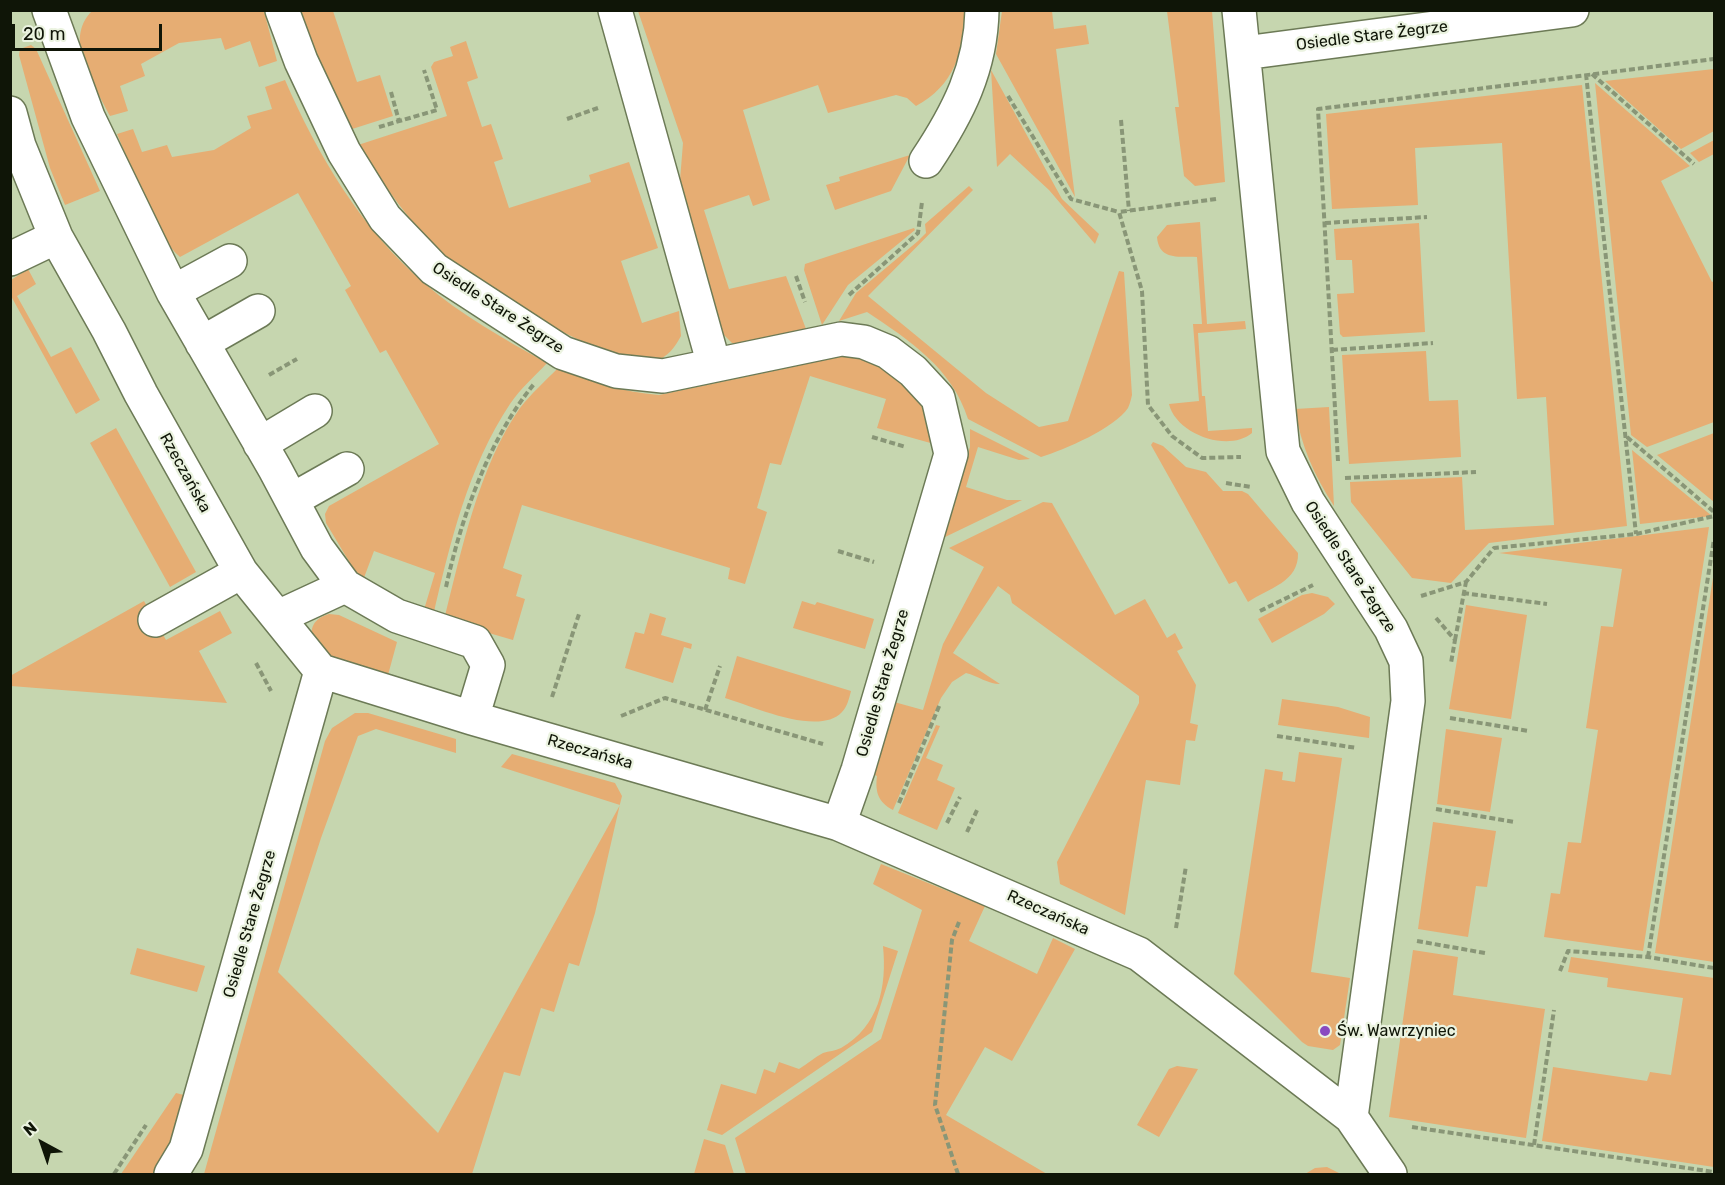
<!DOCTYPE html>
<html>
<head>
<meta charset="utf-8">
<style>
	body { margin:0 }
	#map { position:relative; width:1725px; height:1185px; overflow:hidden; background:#c6d6af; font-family:Rubik,sans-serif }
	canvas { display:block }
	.frame { position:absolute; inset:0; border:12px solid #0f1507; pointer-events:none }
	.north { position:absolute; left:12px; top:1113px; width:60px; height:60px; -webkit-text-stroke:4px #ebf3e0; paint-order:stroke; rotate:320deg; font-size:16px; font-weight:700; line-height:24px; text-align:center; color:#0f1507 }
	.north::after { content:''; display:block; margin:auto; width:21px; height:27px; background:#0f1507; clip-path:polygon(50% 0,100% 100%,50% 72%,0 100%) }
	.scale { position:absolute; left:12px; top:24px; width:150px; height:27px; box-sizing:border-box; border:3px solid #0f1507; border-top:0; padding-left:8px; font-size:18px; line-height:21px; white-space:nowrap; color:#0f1507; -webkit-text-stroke:4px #ebf3e0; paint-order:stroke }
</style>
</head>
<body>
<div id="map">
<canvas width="1725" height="1185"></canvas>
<div class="frame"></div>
<div class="north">N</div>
<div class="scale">20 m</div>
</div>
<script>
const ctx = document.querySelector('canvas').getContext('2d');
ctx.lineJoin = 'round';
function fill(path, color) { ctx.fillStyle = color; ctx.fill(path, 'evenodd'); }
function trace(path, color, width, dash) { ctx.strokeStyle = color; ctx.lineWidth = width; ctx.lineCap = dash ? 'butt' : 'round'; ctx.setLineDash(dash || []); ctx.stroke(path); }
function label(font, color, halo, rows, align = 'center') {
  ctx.font = font + ' Rubik,sans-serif'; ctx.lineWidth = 4.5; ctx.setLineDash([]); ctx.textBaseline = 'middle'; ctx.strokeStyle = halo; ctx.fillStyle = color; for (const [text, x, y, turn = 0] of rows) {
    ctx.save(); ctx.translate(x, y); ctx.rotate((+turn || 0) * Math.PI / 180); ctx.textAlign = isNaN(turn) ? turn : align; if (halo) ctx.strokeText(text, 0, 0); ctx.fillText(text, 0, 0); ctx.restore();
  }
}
fill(new Path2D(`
	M92,11H264L277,61L259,67L250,41L225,50L221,38L179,43L141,64L145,76L120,86L128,111L110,116C95,85 62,41 92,11Z
	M300,11H333L357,82L380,75L393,116L349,130L303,25Z
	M638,11H966C964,51 954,86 916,106L907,98L896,95L828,113L818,85L743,110L770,200L753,206L749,195L704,210L729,289L786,276L806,329L741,344L732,343L716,327L678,205L683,143Z
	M1002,11H1052L1054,29L1086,25L1089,44L1056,49L1075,197L996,54Z
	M1167,11H1212L1225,182L1195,186L1184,176L1175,107H1179Z
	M466,41L478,78L467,82L482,127L491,124L503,159L494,162L509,208L591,182L589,175L629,162L658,248L621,261L642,323L679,311L681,336C675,347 668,357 655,361C613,371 478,285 445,256C410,224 384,185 358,145L447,116L431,67L434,62L453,56L450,47Z
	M31,45L36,49L100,191L65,205L50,168L19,55L20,49Z
	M1714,69V131L1681,149L1605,81Z
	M991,70L1062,199L1099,234L1095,244L1049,190L1010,154L997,167Z
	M285,80C317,154 362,230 424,283C461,315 504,339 547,363C535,376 520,389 510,404C468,467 450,543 433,616L423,613L435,573L374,551L362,583L326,523L325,514L329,506L439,444L386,350L380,353L345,290L351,286L298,193L180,257C155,236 131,166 117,134L133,129L142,152L167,145L172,157L214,150L251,128L247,116L272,109L265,87Z
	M1595,83L1690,166L1661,181L1712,282L1714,281V422L1647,447L1631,435Z
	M1582,85L1627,526L1489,543L1451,583L1412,578L1351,502L1350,482L1462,477L1465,530L1554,525L1546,397L1517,399L1502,143L1415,148L1418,205L1332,209L1326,114Z
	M1714,140V154L1699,162L1690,153Z
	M910,155L891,191L835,210L826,185L840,181L839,177Z
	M969,186L973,190L868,296L986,393L1039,427L1068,421L1119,271L1124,272L1132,395C1131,399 1130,404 1128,408C1115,428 1064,450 1041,457L968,419C952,368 909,340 867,312L839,321L856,293L918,241L926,233L925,224Z
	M1200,222L1207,324L1245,321L1246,329L1198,333L1202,396H1205L1208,431L1252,428V433C1228,453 1176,434 1169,404L1199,401L1193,324H1202L1197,257C1179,256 1159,261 1157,237L1167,225Z
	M1419,223L1425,332L1343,337L1340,334L1337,294L1354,293L1352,260H1336L1334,229Z
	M914,228L915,230L848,285L822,325L804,270L805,264Z
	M28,269L36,284L17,296L51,357L71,347L100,400L76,414L11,296V280Z
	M1426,351L1429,401L1458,400L1461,457L1349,464L1342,355Z
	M849,355C880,357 917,394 931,421C934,428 933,437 934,444L877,428L886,399L810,376L781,465L770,463L757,508L767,512L745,584L728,579L730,568L522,505L503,568L522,575L516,596L525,599L513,640L444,620C461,552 479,466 520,408C531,394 545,381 558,368C592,382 622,392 659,395Z
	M1329,407L1334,506C1314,475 1301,446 1295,409Z
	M116,428L196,572L170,587L90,443Z
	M970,429L1030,459L1019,460L978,447L966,487L1007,500H1022L943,538L970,447Z
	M1714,433V502L1657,455Z
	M1153,442L1163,446L1186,467L1206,472L1223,491H1242L1248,494L1298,553C1299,582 1269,588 1248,602L1236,581L1229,584L1151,445Z
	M1632,450L1712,516L1640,524Z
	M1043,502L1052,503L1115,615L1145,599L1167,638L1175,633L1183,648L1177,651L1196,685L1190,723L1198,725L1195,741L1186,740L1180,785L1146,780L1125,915L1060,884L1057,862L1139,703V696L1012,603L1010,595L998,586L953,653L1000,684C988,684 978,676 966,673L952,682L941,698L893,810C878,802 875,792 877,776L865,771L887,700L923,710L943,644L984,567L949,548Z
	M1709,527L1643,951L1544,937L1551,893L1560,894L1568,842L1581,843L1598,730L1586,728L1601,626L1613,627L1622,569L1499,553Z
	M1714,571V962L1655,953Z
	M1312,593L1328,597L1335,604L1324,614L1272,643L1258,619L1302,595Z
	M144,601L166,640L220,611L232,633L199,651L227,703L11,686L10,676Z
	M802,601L815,605L817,602L874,619L865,649L793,628Z
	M1466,605L1527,615L1511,719L1449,709Z
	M650,613L666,618L661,635L692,644L691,649L684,647L673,683L625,668L635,632L644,634Z
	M329,614L339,615L397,642L388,675L330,656L313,644C309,628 313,619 329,614Z
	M737,656L851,691C849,699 847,707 842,712C819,737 752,706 725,698Z
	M1282,699L1338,707L1370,717L1369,738L1278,725Z
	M355,713H368L456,739V753L376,729L358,736L321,838L278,972L438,1133L620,805L501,767L512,754L615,783L622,796L620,804L595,913L579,966L569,963L554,1012L541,1008L520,1076L504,1072L472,1174H204L325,741L332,728Z
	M936,725L940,726L926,758L943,765L937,780L955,788L937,830L898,813Z
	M1446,729L1502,738L1490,812L1437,804Z
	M1299,752L1342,758L1311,972L1350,978L1340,1045L1333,1050L1308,1046L1302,1042L1234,974L1265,769L1283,772L1282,780L1295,782Z
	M1433,822L1496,831L1487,887L1476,886L1468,937L1418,929Z
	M881,864L985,906L969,941L1037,974L1053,938L1075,949L1012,1061L985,1047L946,1115L1047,1174H746L735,1138L881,1039L922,910L873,884Z
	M883,946L898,951L872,1032L722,1135L707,1130L721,1084L756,1094L764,1069L775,1073L779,1062L799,1069C807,1064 815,1057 823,1053C829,1051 835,1051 841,1048C879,1026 887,987 883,946Z
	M137,948L205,966L197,992L130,974Z
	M1413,950L1458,957L1453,995L1545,1009L1526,1138L1389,1117Z
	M1571,957L1714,978V1167L1542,1141L1553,1067L1647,1081L1650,1072L1671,1075L1683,998L1607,987L1608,978L1568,972Z
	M1177,1066L1198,1069L1159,1137L1137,1125L1169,1069Z
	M176,1093L184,1095L172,1137L155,1174H121Z
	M704,1139L725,1145L734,1174H694Z
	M1327,1167L1341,1174H1305L1315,1168Z`), '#e6ad73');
const minor = new Path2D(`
	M49,10L88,117L173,292L275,469L317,548L345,586L397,616L475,642L488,665L472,718
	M282,10L301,61L344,152L385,218L434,269L563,353L616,371L663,376L841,339L864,342L888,352L913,371L938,398L951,454L858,770L839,824
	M615,10L714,365
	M1239,10L1283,451L1308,502L1391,629L1406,661L1408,701L1351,1117
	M1244,53L1572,10
	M10,113L19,146L56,237L109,331L141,394L241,572L321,671L472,718L839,824L1139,954L1351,1117L1390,1174
	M926,161C958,113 981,68 982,10
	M10,259L56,237
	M173,292L230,261
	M202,343L258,311
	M260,444L315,411
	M292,500L347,469
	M278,617L345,586
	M155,620L241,572
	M171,1174L186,1149L321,671`);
trace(minor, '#6c7a56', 36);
trace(new Path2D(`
	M1586,74L1636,534
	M1592,74L1694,164
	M391,92L399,121
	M1008,96L1071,199L1119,212
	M567,119L598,108
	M1121,120L1129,211
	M379,127L437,110L424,70
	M1216,199L1119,212L1142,291L1148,405L1172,436L1202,458L1241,457
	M1325,223L1427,217
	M796,276L805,302
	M849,295L918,233L922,202
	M1332,350L1433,343
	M269,375L297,359
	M872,437L906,447
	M1627,437L1714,512
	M1338,461L1318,109L1714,59
	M1345,478L1476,472
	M1226,483L1251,487
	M838,551L874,562
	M446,587C461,518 489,439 534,384
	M1463,593L1547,604
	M1421,596L1466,582L1494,548L1636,534L1714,516
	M1260,611L1313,585
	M1436,618L1455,640L1451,663
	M1455,640L1466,582
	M256,663L271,691
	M552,697L579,614
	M705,710L720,666
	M621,716L665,698L823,744
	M1450,718L1529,731
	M1277,736L1357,748
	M899,803L940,704
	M1436,809L1515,822
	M947,823L960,797
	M967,832L978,808
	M1176,928L1186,866
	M1417,941L1485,953
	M1648,957L1714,539
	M1560,971L1568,951L1648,957L1714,968
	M1412,1127L1714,1172
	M1534,1145L1554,1010
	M114,1174L146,1125
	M958,1174L935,1105L952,940L959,922`), '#899677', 4, [6, 3]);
trace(minor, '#fff', 33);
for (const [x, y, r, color] of [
	[1325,1031,6,"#894ac0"]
]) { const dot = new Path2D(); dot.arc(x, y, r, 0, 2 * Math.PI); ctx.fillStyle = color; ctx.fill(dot); trace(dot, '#ebf3e0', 2); }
label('16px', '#0f1507', '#ebf3e0', [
	["Osiedle Stare Żegrze",1372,36,-7],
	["Osiedle Stare Żegrze",498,308,33],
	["Rzeczańska",185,473,61],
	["Osiedle Stare Żegrze",1350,567,57],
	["Osiedle Stare Żegrze",883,683,-74],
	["Rzeczańska",590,752,16],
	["Rzeczańska",1048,913,24],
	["Osiedle Stare Żegrze",250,924,-74]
]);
label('16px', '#0f1507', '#ebf3e0', [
	["Św. Wawrzyniec",1337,1031]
], 'left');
</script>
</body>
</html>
